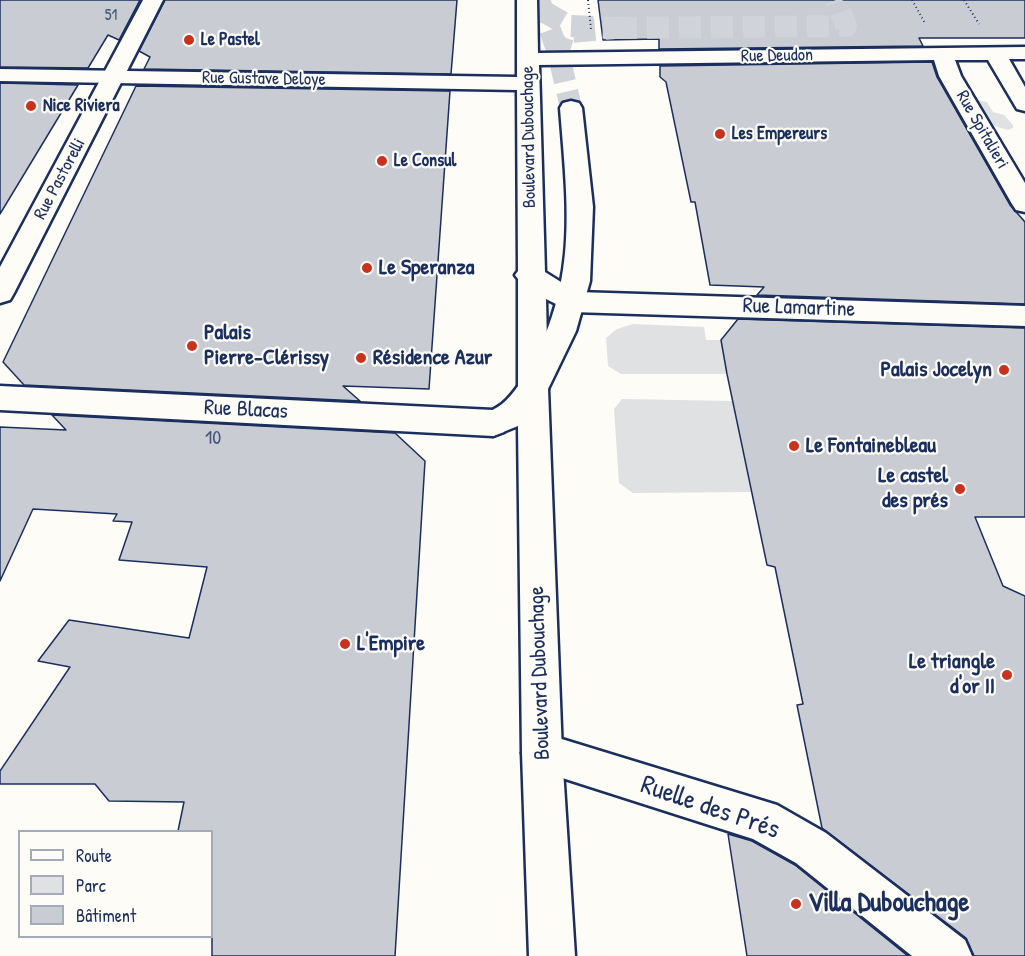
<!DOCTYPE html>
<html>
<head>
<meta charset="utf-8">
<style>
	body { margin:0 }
	#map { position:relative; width:1025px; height:956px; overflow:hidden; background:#fdfcf7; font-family:"Patrick Hand",sans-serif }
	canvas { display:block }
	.legend { position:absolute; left:18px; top:830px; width:195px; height:108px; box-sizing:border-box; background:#fdfcf7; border:2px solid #a3aaba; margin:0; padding:8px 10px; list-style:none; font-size:18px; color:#1b2f5e }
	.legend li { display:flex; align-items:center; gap:12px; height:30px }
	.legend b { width:30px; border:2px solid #a3aaba }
</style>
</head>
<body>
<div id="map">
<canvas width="1025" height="956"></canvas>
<ul class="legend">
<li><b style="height:8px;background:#fdfcf7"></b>Route</li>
<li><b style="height:16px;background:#e0e1e3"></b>Parc</li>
<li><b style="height:16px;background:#c9ccd3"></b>Bâtiment</li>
</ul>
</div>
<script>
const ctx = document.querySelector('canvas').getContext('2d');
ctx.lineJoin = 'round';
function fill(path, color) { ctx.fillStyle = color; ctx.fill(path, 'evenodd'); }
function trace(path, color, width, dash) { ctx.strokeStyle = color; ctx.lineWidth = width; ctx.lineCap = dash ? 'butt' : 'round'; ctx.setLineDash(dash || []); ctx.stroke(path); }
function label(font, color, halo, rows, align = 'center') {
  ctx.font = font + ' "Patrick Hand",sans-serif'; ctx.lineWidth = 4.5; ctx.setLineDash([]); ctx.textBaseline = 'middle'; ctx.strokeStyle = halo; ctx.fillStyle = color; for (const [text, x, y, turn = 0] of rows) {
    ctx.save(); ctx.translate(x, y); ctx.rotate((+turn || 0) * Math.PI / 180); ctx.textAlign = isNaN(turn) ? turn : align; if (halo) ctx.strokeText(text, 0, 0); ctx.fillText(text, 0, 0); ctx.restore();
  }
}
fill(new Path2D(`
	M974,99L987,102L993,112L1004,115L1013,125V128L1008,130L981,122Z
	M633,324L704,327L706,340H721L727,374H621L608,366L606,338L617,329Z
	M622,399L732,401L751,492L633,493L619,483L614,409Z`), '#e0e1e3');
const building = new Path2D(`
	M0,0H140L119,40L108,35L88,68L0,67Z
	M165,0H457L451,74L144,69L150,57L139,51Z
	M598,0H1025V38H919L923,46L659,49V39L603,40Z
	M932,62L937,77L1010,205L1025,222V304L757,295L764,287L710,285L695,202H691L666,82L660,77V66Z
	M0,83L78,85L0,214Z
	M136,86L450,91L429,389L343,386L360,401L24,385L3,362Z
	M738,319L1025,328V517H975L1003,586L1025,596V956H974L966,938L822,828L797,705L803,704L775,567L767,565L727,374L721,340Z
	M52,415L395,433L425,461L395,956H212V831H178L184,802L109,801L95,784H0V771L70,667L38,661L69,620L189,638L207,567L119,560L132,522L113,521L117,514L33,509L0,581V427L66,430Z
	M728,834L752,841L795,865L908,956H747Z`);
fill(building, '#c9ccd3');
trace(building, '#1b2f5e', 1.5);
trace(new Path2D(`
	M543,11L569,26L615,28L570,32L563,37L558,52
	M615,28L846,26L836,0`), '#d0d3d8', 22, [22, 10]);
trace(new Path2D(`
	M539,0L558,52L571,108`), '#d0d3d8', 22, [22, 10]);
const minor = new Path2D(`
	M517,0H537L538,53L1025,47V59H1009L1025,87V111L1017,109L988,60H955L961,76L1025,183V212L1016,210L1012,204L939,76L934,60L539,65L545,272L577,292L1025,306V326L572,312L546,299L548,389L544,397L533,401L522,397L518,389V279L515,275L518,271L517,90L0,81V69L517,77Z
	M0,386L493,410L504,414L509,423L504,432L493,436L0,410Z
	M542,733L777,805L826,833L965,940L972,956H912L796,863L753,839L528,767L522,753L528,739Z`);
const major = new Path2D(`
	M143,0H163L14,293L10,300L0,303V267Z
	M571,101L579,103L582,108L593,207L590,281L576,331L548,389L562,753L575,956H529L522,753L518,426L493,436L482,432L477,423C483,412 492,412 502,404C511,397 518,386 525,376C579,283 568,210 560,108L563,103Z`);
trace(minor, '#1b2f5e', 5);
trace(major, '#1b2f5e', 5);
trace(new Path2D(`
	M588,0L591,29
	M912,0L925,23
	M964,0L979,24`), '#1b2f5e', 2, [1, 3]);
fill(minor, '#fdfcf7');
fill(major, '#fdfcf7');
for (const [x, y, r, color] of [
	[189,40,6,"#c8321e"],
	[31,106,6,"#c8321e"],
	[720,134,6,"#c8321e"],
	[382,161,6,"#c8321e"],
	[367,268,6,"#c8321e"],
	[192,346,6,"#c8321e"],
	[361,358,6,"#c8321e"],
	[1004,370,6,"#c8321e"],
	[794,446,6,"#c8321e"],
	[960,489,6,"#c8321e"],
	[345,644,6,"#c8321e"],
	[1007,675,6,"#c8321e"],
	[796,904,6,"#c8321e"]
]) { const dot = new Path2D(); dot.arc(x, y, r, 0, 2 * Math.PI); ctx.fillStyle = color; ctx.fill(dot); trace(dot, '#fdfcf7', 2); }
label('16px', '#46567b', null, [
	["51",111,16]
]);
label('bold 18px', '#1b2f5e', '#fdfcf7', [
	["Le Pastel",201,40],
	["Nice Riviera",43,106],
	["Les Empereurs",732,134],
	["Le Consul",394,161]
], 'left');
label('18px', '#1b2f5e', '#fdfcf7', [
	["Rue Deudon",777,56,-1],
	["Rue Gustave Deloye",264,79,1],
	["Rue Spitalieri",982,130,60],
	["Boulevard Dubouchage",529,137,-91],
	["Rue Pastorelli",60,179,-62]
]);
label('20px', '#46567b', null, [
	["10",213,439]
]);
label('bold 22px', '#1b2f5e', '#fdfcf7', [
	["Le Speranza",379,268],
	["Palais",204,333],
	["Pierre-Clérissy",204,358],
	["Résidence Azur",373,358],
	["Palais Jocelyn",992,370,"right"],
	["Le Fontainebleau",806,446],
	["Le castel",948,476,"right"],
	["des prés",948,501,"right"],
	["L'Empire",357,644],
	["Le triangle",995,662,"right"],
	["d'or II",995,687,"right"]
], 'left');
label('22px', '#1b2f5e', '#fdfcf7', [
	["Rue Lamartine",799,308,2],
	["Rue Blacas",246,410,3],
	["Boulevard Dubouchage",540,673,-92]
]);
label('27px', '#1b2f5e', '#fdfcf7', [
	["Ruelle des Prés",710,808,19]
]);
label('bold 27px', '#1b2f5e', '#fdfcf7', [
	["Villa Dubouchage",808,904]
], 'left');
</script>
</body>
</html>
